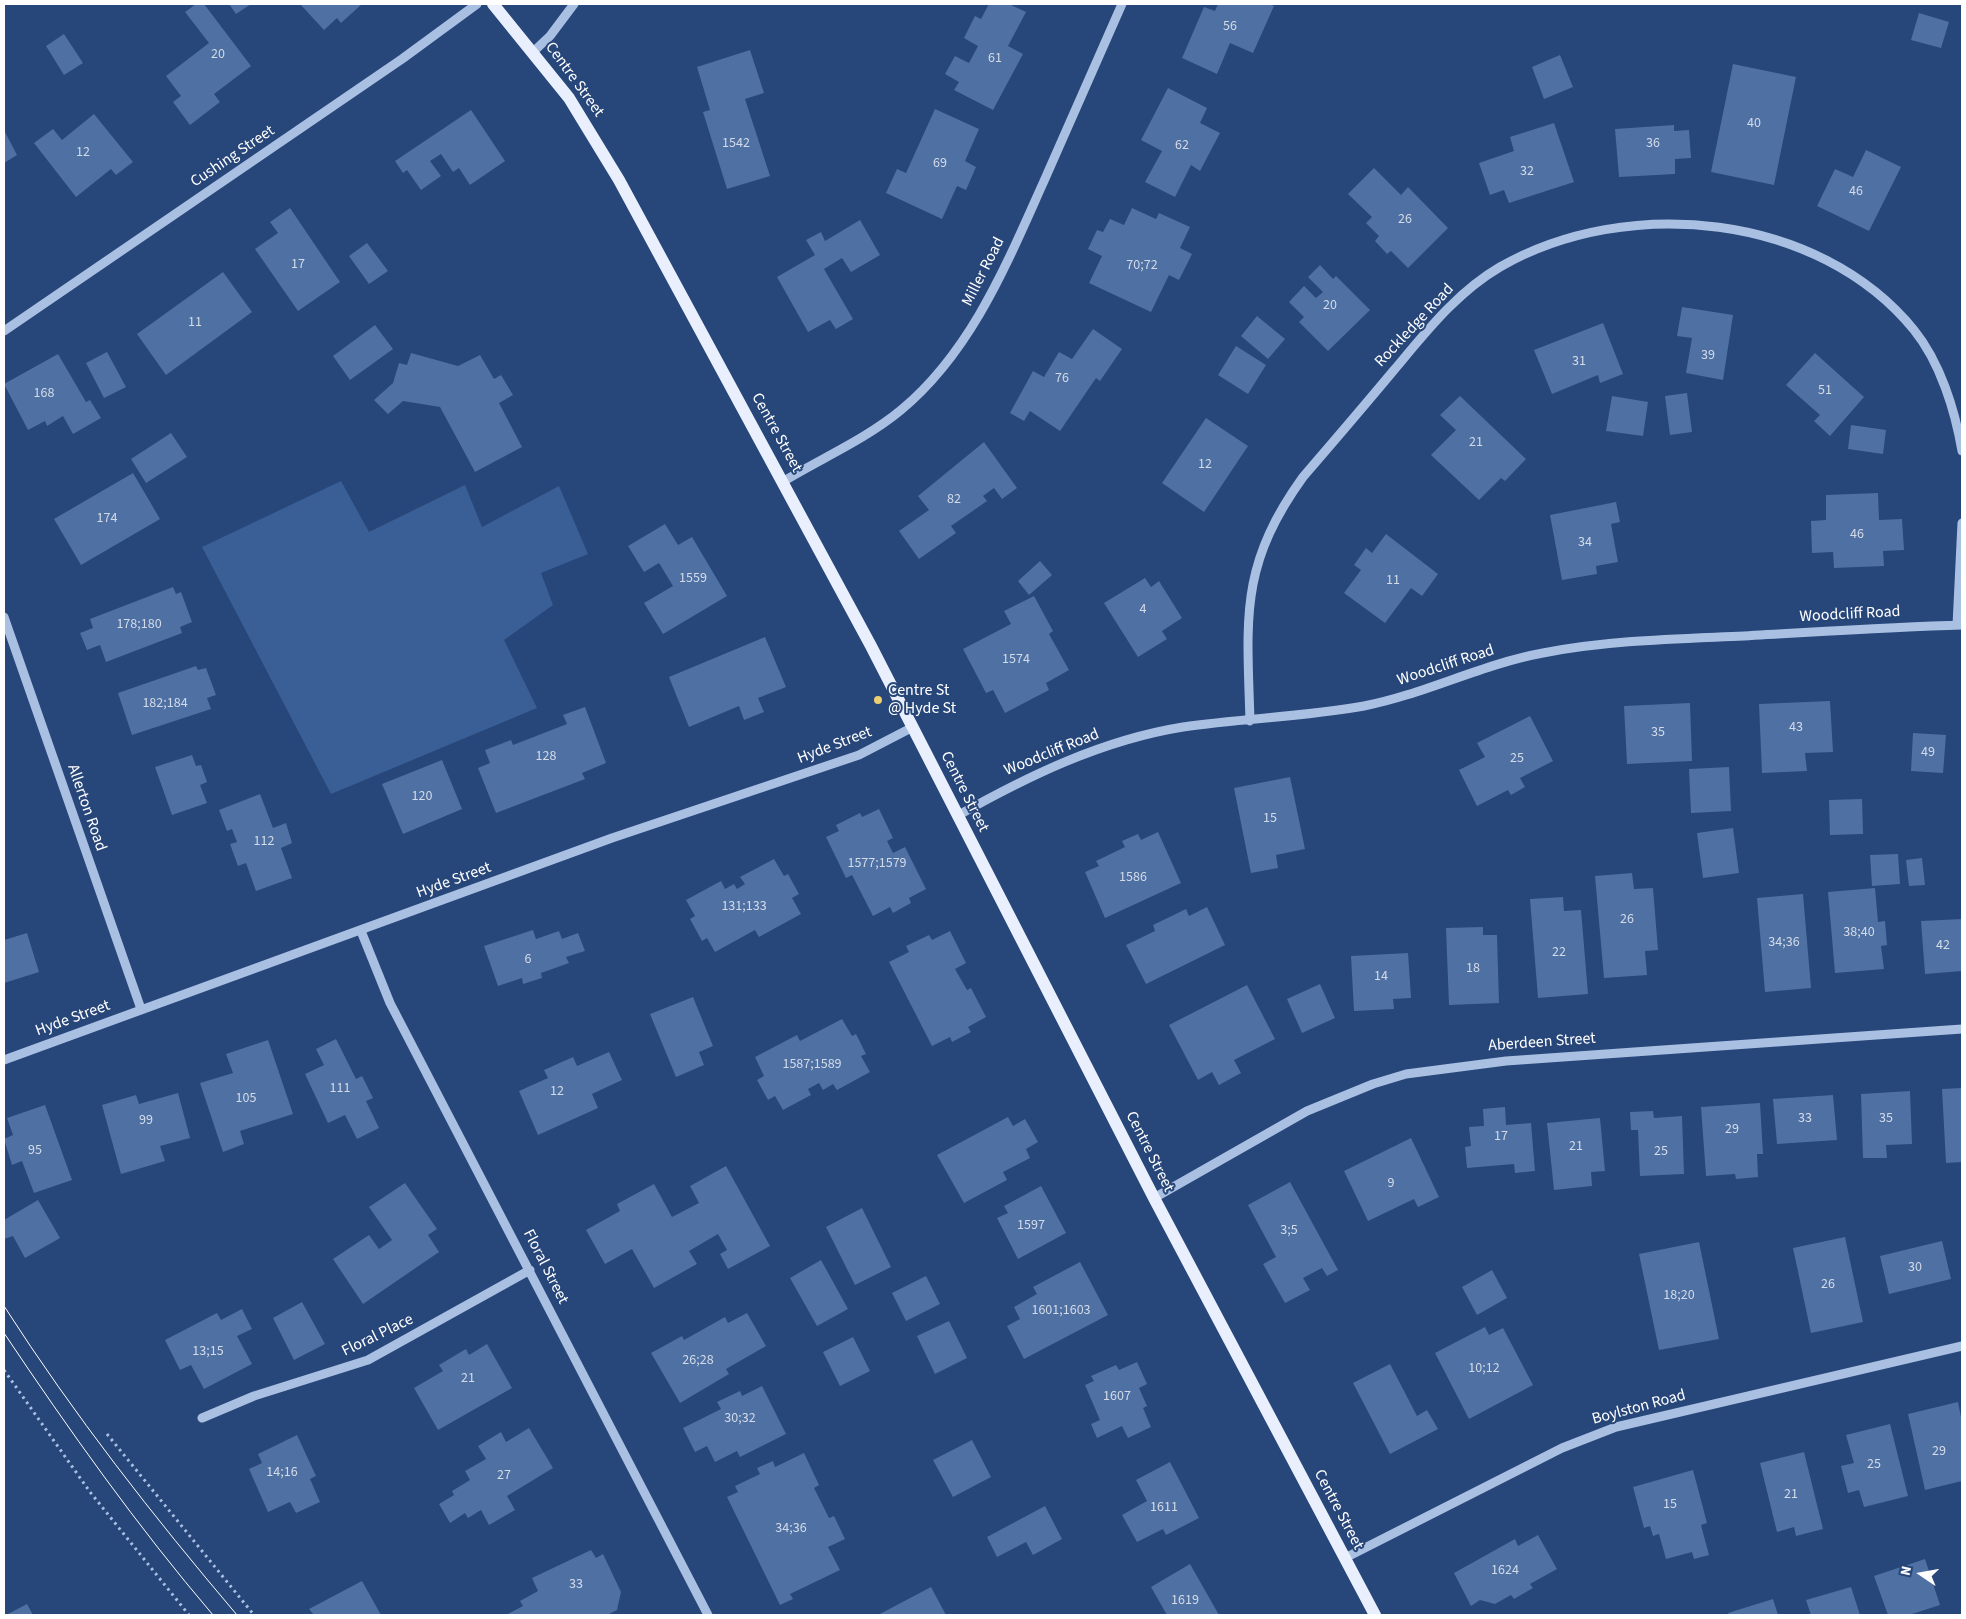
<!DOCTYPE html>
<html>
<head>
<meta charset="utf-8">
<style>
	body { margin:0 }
	#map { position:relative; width:1966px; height:1619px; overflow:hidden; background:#274679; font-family:"Source Sans 3",sans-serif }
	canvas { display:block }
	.frame { position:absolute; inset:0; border:5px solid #fff; pointer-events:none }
	.north { position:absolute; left:1896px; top:1549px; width:50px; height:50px; -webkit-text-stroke:4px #274679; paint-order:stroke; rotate:282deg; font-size:14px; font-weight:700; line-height:20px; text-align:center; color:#fff }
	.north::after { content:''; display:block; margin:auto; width:18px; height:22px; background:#fff; clip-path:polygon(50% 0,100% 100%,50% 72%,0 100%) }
</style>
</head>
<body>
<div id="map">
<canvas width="1966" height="1619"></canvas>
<div class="frame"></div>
<div class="north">N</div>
</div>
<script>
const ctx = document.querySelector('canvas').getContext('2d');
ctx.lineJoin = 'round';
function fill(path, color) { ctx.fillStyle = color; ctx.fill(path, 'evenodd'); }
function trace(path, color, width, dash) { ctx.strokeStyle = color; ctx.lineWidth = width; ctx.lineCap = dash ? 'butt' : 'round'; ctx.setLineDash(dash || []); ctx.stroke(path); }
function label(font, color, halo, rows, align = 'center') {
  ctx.font = font + ' "Source Sans 3",sans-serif'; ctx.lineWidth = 4; ctx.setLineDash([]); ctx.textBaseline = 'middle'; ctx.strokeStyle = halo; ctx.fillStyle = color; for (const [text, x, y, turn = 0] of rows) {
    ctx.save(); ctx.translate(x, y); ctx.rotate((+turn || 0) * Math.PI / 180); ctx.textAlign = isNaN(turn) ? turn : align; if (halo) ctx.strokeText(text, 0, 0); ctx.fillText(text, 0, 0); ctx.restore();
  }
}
fill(new Path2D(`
	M341,481L369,532L465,485L482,527L559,486L588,554L541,573L553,605L504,640L537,708L331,794L202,547Z`), '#3a5f97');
fill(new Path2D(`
	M196,4H204L251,66L214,94L220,102L190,125L173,102L181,96L166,76L209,43L185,12Z
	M229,4H251L236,14Z
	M300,4H362L341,23L337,18L324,30Z
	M989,4H1009L1026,12L1008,46L1023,54L993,110L954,90L959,82L945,74L955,56L969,63L978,46L964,38L975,16L981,19Z
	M1218,4H1269L1274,6L1253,53L1230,43L1217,74L1182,58L1204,7L1215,11Z
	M1919,13L1949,22L1941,48L1911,40Z
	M64,34L83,63L64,75L46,46Z
	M750,50L764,93L745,99L770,176L727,189L703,112L710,110L697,67Z
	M1560,55L1573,87L1544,99L1532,67Z
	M1733,64L1796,77L1774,185L1711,172Z
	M1168,88L1207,108L1200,123L1220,133L1200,171L1191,165L1175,197L1145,182L1162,151L1141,140Z
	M935,109L979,129L965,161L976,167L966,190L957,186L942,219L886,193L897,169L906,173Z
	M471,110L505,161L470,185L459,168L453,172L441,154L430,161L441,176L421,190L407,170L403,173L395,161Z
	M94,114L133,162L116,175L111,169L76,197L34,143L53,129L62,140Z
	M1554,123L1574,182L1509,203L1504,190L1490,195L1479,163L1514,151L1510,137Z
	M1674,125V131L1689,130L1691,158L1675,159V174L1619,177L1615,129Z
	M4,130L17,155L4,163Z
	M1866,150L1901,167L1869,231L1817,206L1835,169L1853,177Z
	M1374,168L1401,195L1408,187L1448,228L1408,268L1391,251L1387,254L1375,241L1379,236L1366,223L1372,217L1348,194Z
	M290,208L340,282L298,311L255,249L278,233L270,222Z
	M1132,208L1156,219L1159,213L1190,227L1180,248L1192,254L1179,280L1169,275L1151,312L1089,283L1102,256L1088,249L1097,230L1103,232L1110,219L1124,225Z
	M860,220L880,255L851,272L842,258L824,269L853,319L836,329L830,320L808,332L777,277L815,255L806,240L821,232L825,241Z
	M367,243L388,271L369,284L349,256Z
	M1320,265L1333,279L1336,276L1370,310L1328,351L1299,322L1304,317L1289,302L1304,286L1316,298L1323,292L1308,277Z
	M223,272L252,312L166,375L137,334Z
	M1682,307L1733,315L1723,380L1686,373L1692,338L1677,336Z
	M1257,316L1285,339L1268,359L1241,336Z
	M1603,323L1623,374L1600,383L1598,375L1552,394L1534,350Z
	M375,325L393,349L350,380L333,356Z
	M1093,329L1122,349L1100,381L1096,378L1060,431L1030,411L1024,421L1010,413L1033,371L1044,377L1059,352L1072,359Z
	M1236,346L1266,365L1248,394L1218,375Z
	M107,352L126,387L104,398L86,363Z
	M411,353L458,366L480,355L494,379L501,375L513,395L499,403L522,447L475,472L440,407L403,401L388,414L374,400L393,383L399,363L407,365Z
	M1815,353L1864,397L1830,436L1814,421L1820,415L1786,385Z
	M58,354L86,402L90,400L101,418L73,434L63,416L47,426L45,421L28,430L4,384Z
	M1687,393L1692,432L1670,435L1665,396Z
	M1460,396L1526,459L1505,481L1501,478L1479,500L1431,455L1456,430L1440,415Z
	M1612,396L1648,402L1643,436L1606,431Z
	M1206,418L1248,446L1204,512L1162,483Z
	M1851,425L1886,430L1883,454L1848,449Z
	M171,433L187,457L146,483L131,459Z
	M984,442L1017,488L1002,499L994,488L983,496L987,501L951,526L956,533L919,559L899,531L929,510L918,496Z
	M133,473L160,519L81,565L54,519Z
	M1878,493L1879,520L1902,519L1904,550L1883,551L1884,566L1834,568L1833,552L1812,553L1811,521L1826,520V495Z
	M1616,502L1620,522L1611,524L1618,562L1596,566L1597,574L1562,580L1550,515Z
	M665,524L678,545L692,537L727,596L663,634L644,603L673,586L659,563L644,572L628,546Z
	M1386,534L1438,574L1422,596L1411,588L1385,623L1344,593L1361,570L1354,565L1366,548L1372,553Z
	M1040,561L1052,575L1029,595L1018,581Z
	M1145,578L1151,587L1159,581L1182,618L1162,631L1167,639L1138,657L1104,603Z
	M173,587L176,594L181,592L192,622L180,627L182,633L106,662L100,645L87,650L80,633L93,628L90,619Z
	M1034,596L1053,631L1049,634L1069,670L1046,683L1049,690L1005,713L993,690L986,693L963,649L1011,624L1004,611Z
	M765,637L786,687L758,698L764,712L744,720L739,706L689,727L669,677Z
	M196,666L198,670L206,668L216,695L207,698L211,709L132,735L118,693Z
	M1830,701L1833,752L1805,753L1807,771L1762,773L1759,704Z
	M1690,703L1692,761L1627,764L1624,706Z
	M585,707L606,763L582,773L585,779L496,813L478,768L490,763L485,750L511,740L513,745L567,724L563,715Z
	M1530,716L1553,761L1520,778L1525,787L1511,795L1508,790L1477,806L1459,770L1485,757L1477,743Z
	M1913,733L1946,735L1943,773L1911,771Z
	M192,755L196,766L201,765L207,782L200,785L207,803L172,815L155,767Z
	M442,760L462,809L403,834L382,784Z
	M1729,767L1731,811L1691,813L1689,769Z
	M1290,777L1305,849L1276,855L1278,868L1251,873L1234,788Z
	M260,794L273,828L286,823L292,843L281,848L292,878L256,891L246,863L238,866L230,844L237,842L232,829L227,831L219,810Z
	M1862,799L1863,834L1830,835L1829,800Z
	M879,809L893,838L887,841L893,853L905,847L926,889L909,898L911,903L893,913L890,907L873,916L852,875L846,878L826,837L839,831L836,825L860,813L862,817Z
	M1733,828L1739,873L1703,878L1697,833Z
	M1158,832L1181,883L1105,918L1085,872L1099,866L1096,861L1125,847L1122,841L1138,834L1141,840Z
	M1898,854L1900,884L1872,886L1870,855Z
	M1922,858L1925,885L1909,886L1906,860Z
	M774,859L784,876L788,874L799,894L792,898L801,914L759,937L755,930L715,952L707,938L702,941L690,919L695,916L686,900L721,881L725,889L734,884L737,889L745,884L740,877Z
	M1632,873L1634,889L1653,888L1658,950L1645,951L1647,975L1604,978L1595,876Z
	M1875,888L1878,922L1885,921L1887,945L1881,946L1884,969L1835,973L1828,892Z
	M1803,894L1811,988L1765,992L1757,898Z
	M1563,897L1564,911L1581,910L1588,994L1538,998L1530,899Z
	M1207,907L1225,945L1146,984L1126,945L1155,931L1153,925L1186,909L1189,916Z
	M1962,919V971L1925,974L1921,921Z
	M1483,927V935H1497L1499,1003L1449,1005L1446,928Z
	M533,930L536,939L559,931L562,939L578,933L585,951L566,957L569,963L541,973L542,978L523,984L522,978L498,986L484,946Z
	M950,931L966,963L955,969L967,990L971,988L986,1017L968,1027L971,1032L952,1042L950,1037L932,1046L889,962L909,952L906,946L929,935L932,940Z
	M27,933L39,972L4,983V940Z
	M1408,953L1411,998L1393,999L1394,1009L1354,1011L1351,956Z
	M1320,984L1335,1018L1302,1033L1287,999Z
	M1247,985L1275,1039L1234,1060L1241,1073L1219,1085L1212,1072L1198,1080L1169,1025Z
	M693,997L713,1046L699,1052L704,1065L676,1077L650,1014Z
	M842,1019L852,1036L856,1034L866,1054L861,1056L870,1072L837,1090L833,1084L823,1090L819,1083L808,1089L811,1095L783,1110L775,1096L768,1100L757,1080L764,1076L755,1057L797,1035L800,1041Z
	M336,1039L356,1079L362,1076L373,1098L366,1101L379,1128L357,1139L345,1115L328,1123L305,1074L324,1065L316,1049Z
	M268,1040L293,1114L240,1131L244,1144L223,1152L200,1083L233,1073L226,1054Z
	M609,1052L622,1080L592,1094L598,1108L538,1135L519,1091L548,1078L544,1070L573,1057L577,1066Z
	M1962,1088V1162L1946,1163L1942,1089Z
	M1910,1091L1912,1144L1886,1145L1887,1158H1863L1861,1094Z
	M178,1093L190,1138L160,1146L165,1161L121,1174L102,1105L136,1095L139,1104Z
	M1833,1095L1837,1140L1777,1144L1773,1099Z
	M1760,1103L1763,1154H1757L1758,1177L1736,1179L1735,1174L1706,1176L1701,1107Z
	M45,1105L72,1180L34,1193L22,1161L12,1165L4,1139L13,1135L7,1118Z
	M1505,1107L1506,1125L1531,1123L1535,1171L1515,1173L1514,1164L1467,1168L1465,1147L1471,1146L1469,1127L1484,1126L1483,1109Z
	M1653,1111L1654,1118L1682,1116L1684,1174L1640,1176L1638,1130H1631L1630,1112Z
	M1008,1117L1013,1126L1025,1119L1038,1142L1026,1149L1030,1158L1003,1172L1007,1180L964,1203L937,1155Z
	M1600,1118L1605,1171L1591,1172L1592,1186L1554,1190L1547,1123Z
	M1411,1138L1439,1197L1418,1207L1414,1199L1368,1221L1344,1171Z
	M726,1166L770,1246L728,1269L720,1254L727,1250L718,1234L689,1251L697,1264L654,1288L632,1249L605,1264L586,1230L620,1211L617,1204L654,1184L672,1217L699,1203L690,1186Z
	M1290,1182L1338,1270L1327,1276L1322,1268L1303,1278L1310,1290L1285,1303L1263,1264L1276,1257L1248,1205Z
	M405,1183L437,1229L428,1235L439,1252L363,1304L333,1259L369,1235L379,1249L392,1240L369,1207Z
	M1041,1186L1066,1233L1018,1259L997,1218L1008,1213L1004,1206Z
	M38,1200L60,1238L25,1258L13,1236L4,1239V1220Z
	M862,1208L891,1267L855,1285L826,1227Z
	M1845,1237L1863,1322L1811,1333L1793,1248Z
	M1942,1241L1951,1279L1889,1294L1880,1256Z
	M1699,1242L1719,1339L1659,1350L1639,1254Z
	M821,1260L848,1309L817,1326L790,1278Z
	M1080,1262L1108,1315L1024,1359L1007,1326L1020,1319L1014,1307L1037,1294L1033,1287Z
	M1492,1270L1507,1298L1477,1315L1462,1287Z
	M926,1276L940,1304L906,1321L892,1293Z
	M302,1302L325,1344L294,1360L273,1318Z
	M242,1309L252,1329L237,1336L252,1364L204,1389L191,1365L180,1370L165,1340L217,1313L221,1320Z
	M747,1313L766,1346L726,1369L729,1374L680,1403L651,1353L682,1336L684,1340L725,1317L728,1323Z
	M949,1321L967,1358L935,1374L917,1336Z
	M1485,1327L1489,1335L1503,1328L1533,1385L1469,1419L1435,1353Z
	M853,1337L870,1371L840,1386L823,1352Z
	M487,1344L512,1388L438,1430L414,1388L443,1371L439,1365L466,1349L469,1355Z
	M1137,1362L1147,1384L1139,1388L1147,1406L1143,1408L1151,1427L1128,1438L1122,1426L1097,1438L1091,1424L1100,1420L1085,1385L1094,1381L1091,1376L1116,1365L1119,1370Z
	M1390,1364L1417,1416L1427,1410L1438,1429L1390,1454L1353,1383Z
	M762,1386L786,1434L740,1457L737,1451L715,1462L707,1446L695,1452L683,1428L721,1409L717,1402L740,1391L742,1396Z
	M1958,1402L1962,1422V1481L1925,1490L1908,1414Z
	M1890,1424L1908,1496L1864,1507L1859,1490L1848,1493L1841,1466L1854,1463L1846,1435Z
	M529,1428L553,1468L507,1496L515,1510L489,1525L481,1510L468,1518L465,1513L450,1523L439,1504L454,1495L452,1491L470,1480L465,1471L486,1459L478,1446L501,1432L506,1442Z
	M297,1435L316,1476L310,1479L320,1502L296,1513L290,1502L268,1512L249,1469L262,1463L258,1454Z
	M972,1440L991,1477L953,1497L933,1460Z
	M1804,1452L1823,1529L1796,1536L1794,1527L1777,1532L1760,1463Z
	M804,1453L819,1485L814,1488L829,1518L834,1516L845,1539L828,1547L840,1570L790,1594L793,1599L780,1605L727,1497L738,1492L735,1486L760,1474L757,1468L773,1461L775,1467Z
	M1170,1462L1199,1518L1166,1535L1163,1529L1137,1542L1122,1515L1147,1501L1136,1480Z
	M1693,1470L1707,1523L1701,1525L1709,1555L1694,1559L1692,1552L1666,1559L1659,1534L1653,1536L1650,1526L1644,1528L1633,1487Z
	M1045,1506L1062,1539L1033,1555L1026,1542L997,1557L987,1537Z
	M1538,1535L1557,1569L1530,1584L1533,1588L1514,1599L1511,1595L1495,1604L1480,1600L1471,1606L1454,1573L1515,1539L1518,1546Z
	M591,1550L596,1558L603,1554L621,1592L617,1610L607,1615H506L523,1606L520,1601L538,1591L532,1578Z
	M1925,1559L1940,1605L1909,1615H1888L1874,1576Z
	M1190,1564L1219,1615H1167L1151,1587Z
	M362,1581L381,1615H314L309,1609Z
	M931,1587L946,1615H878Z
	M1851,1587L1860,1615H1811L1806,1600Z
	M1773,1599L1778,1615H1729L1728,1613Z
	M27,1604L33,1615H6Z`), '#4f70a3');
trace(new Path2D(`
	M4,1370L90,1492L189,1615
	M107,1434L254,1615`), '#aac0e3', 3, [2.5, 4]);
trace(new Path2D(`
	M533,52L550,36L574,4
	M4,331L402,59L477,4
	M784,481C822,458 866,439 901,410C972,351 1007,263 1044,181C1070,122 1096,63 1122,4
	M4,617L141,1009
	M1957,625L1962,523
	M1250,721C1247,618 1239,566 1303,477C1334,441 1364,406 1394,370C1426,332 1457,292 1500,267C1627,194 1819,213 1914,330C1940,362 1955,410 1962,451
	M957,816C1028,776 1102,740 1183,727C1243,718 1304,717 1364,706C1425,694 1482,664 1543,653C1609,640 1677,639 1744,636C1817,632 1890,627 1962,625
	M361,931L390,1003L708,1615
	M4,1060L612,838L859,755L913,727
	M1154,1198L1307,1111L1373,1084L1406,1074L1506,1061L1962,1029
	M202,1418L254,1396L368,1360L530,1270
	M1345,1558L1562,1448L1616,1427L1962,1346`), '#aac0e3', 9);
trace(new Path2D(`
	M493,4L569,98L619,180L871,646L1154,1198L1375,1615`), '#e9effc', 12);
trace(new Path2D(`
	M4,1306C74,1415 153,1516 237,1615
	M4,1333C69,1430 137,1526 213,1615`), '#fff', 1);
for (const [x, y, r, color] of [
	[878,700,5,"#ebce70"]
]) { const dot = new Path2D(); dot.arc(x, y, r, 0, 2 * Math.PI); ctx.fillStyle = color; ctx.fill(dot); trace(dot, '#274679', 2); }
label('14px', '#d3dbe8', null, [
	["56",1230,27],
	["20",218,55],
	["61",995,59],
	["40",1754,124],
	["1542",736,144],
	["36",1653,144],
	["62",1182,146],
	["12",83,153],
	["69",940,164],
	["32",1527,172],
	["46",1856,192],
	["26",1405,220],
	["17",298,265],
	["70;72",1142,266],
	["20",1330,306],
	["11",195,323],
	["39",1708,356],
	["31",1579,362],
	["76",1062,379],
	["51",1825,391],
	["168",44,394],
	["21",1476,443],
	["12",1205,465],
	["82",954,500],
	["174",107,519],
	["46",1857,535],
	["34",1585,543],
	["1559",693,579],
	["11",1393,581],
	["4",1143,610],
	["178;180",139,625],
	["1574",1016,660],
	["182;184",165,704],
	["43",1796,728],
	["35",1658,733],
	["49",1928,753],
	["128",546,757],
	["25",1517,759],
	["120",422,797],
	["15",1270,819],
	["112",264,842],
	["1577;1579",877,864],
	["1586",1133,878],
	["131;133",744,907],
	["26",1627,920],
	["38;40",1859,933],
	["34;36",1784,943],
	["42",1943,946],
	["22",1559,953],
	["6",528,960],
	["18",1473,969],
	["14",1381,977],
	["1587;1589",812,1065],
	["111",340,1089],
	["12",557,1092],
	["105",246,1099],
	["33",1805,1119],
	["35",1886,1119],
	["99",146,1121],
	["29",1732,1130],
	["17",1501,1137],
	["21",1576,1147],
	["95",35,1151],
	["25",1661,1152],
	["9",1391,1184],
	["1597",1031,1226],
	["3;5",1289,1231],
	["30",1915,1268],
	["26",1828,1285],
	["18;20",1679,1296],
	["1601;1603",1061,1311],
	["13;15",208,1352],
	["26;28",698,1361],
	["10;12",1484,1369],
	["21",468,1379],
	["1607",1117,1397],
	["30;32",740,1419],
	["29",1939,1452],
	["25",1874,1465],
	["14;16",282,1473],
	["27",504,1476],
	["21",1791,1495],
	["15",1670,1505],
	["1611",1164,1508],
	["34;36",791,1529],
	["1624",1505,1571],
	["33",576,1585],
	["1619",1185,1601]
]);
label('16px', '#fff', '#274679', [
	["Centre Street",574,80,54],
	["Cushing Street",233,157,-34],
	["Miller Road",984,272,-63],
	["Rockledge Road",1415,326,-47],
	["Centre Street",776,433,61],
	["Woodcliff Road",1850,615,-3],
	["Woodcliff Road",1446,666,-18],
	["Hyde Street",835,746,-21],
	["Woodcliff Road",1052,753,-22],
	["Centre Street",964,792,63],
	["Allerton Road",86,808,71],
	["Hyde Street",454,881,-20],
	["Hyde Street",73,1019,-20],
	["Aberdeen Street",1542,1043,-4],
	["Centre Street",1149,1152,63],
	["Floral Street",545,1267,63],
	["Floral Place",378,1336,-26],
	["Boylston Road",1639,1408,-15],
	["Centre Street",1338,1510,62]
]);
label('16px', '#fff', '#274679', [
	["Centre St",888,691],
	["@ Hyde St",888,709]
], 'left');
</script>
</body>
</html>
